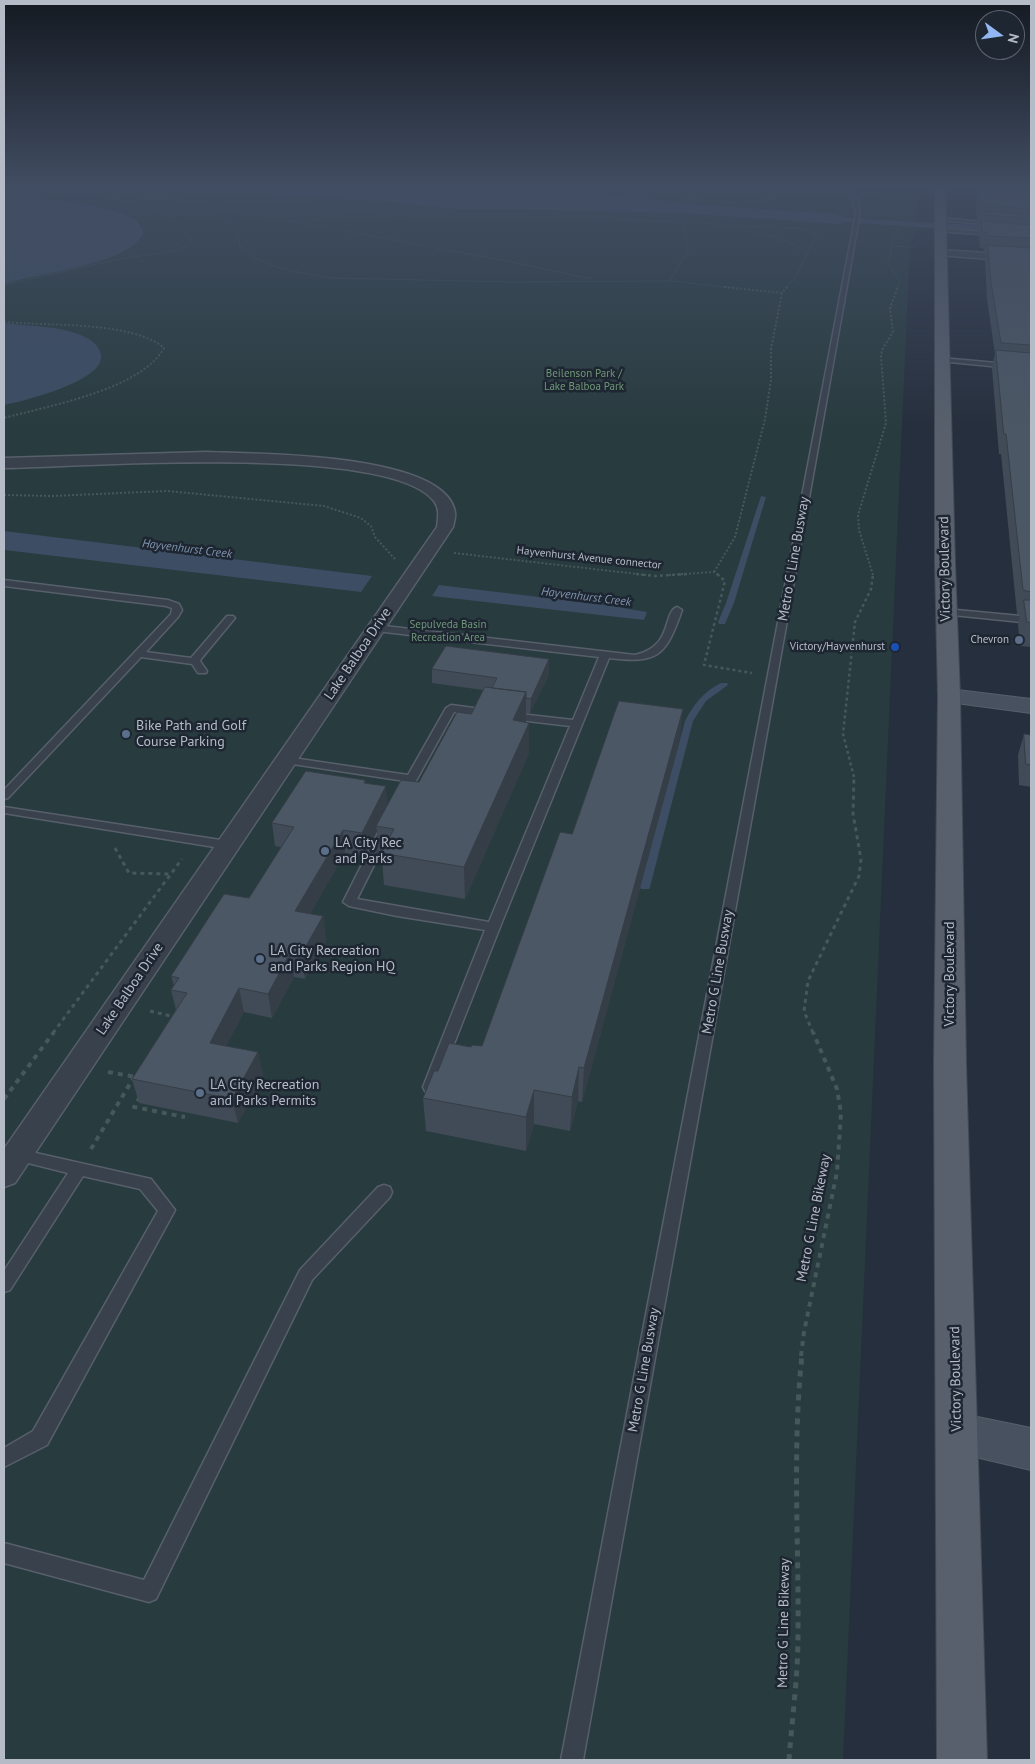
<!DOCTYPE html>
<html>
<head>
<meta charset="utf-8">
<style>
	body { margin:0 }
	#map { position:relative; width:1035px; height:1764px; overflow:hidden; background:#262f3d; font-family:"PT Sans",sans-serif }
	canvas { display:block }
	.frame { position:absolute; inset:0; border:5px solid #b5bcc8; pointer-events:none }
	.north { position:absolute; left:975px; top:10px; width:50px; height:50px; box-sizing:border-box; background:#1e2632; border:1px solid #5a626e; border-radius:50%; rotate:104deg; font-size:14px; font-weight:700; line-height:20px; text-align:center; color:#b5bcc8 }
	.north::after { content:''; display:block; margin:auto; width:18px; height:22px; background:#91b6f1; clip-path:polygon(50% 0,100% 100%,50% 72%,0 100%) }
</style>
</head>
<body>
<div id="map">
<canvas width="1035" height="1764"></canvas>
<div class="frame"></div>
<div class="north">N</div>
</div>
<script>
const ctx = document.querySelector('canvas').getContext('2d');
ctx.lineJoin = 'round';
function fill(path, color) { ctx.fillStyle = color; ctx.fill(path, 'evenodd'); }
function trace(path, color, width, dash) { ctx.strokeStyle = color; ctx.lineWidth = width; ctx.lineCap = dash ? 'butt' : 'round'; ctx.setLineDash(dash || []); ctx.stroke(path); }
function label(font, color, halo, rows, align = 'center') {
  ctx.font = font + ' "PT Sans",sans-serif'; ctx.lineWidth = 5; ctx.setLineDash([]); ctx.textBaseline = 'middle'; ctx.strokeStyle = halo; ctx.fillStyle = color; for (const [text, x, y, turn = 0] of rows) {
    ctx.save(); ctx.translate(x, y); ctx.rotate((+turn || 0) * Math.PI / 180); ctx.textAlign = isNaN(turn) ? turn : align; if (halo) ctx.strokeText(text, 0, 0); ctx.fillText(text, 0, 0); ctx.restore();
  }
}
fill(new Path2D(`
	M4,187H838L841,190L918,194L916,229L910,243L843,1760H4Z`), '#283b3e');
fill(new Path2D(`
	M179,187H430V190L474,194L536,190L541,187H584V190L590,193L703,205L834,214L846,218L1031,228V235L844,222L838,224L695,214L578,210L458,209L378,201Z
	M4,197C27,198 148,202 143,235C123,266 38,273 4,284Z
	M4,323C31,327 62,325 87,338C94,342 100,347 101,355C105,381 24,401 4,405Z
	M4,531L372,576L361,592L4,550Z
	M439,585L606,605L647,612L644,620L432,596Z`), '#3c4d64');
fill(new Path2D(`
	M761,496L766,497L734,603L725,624H719L718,622L726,603Z
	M721,683H727L728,685L706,701L693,721L650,887L649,889H641L640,887L685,721C694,704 703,692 721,683Z`), '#3c4d64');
const lane = new Path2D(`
	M844,187H848L857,200L860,213L583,1760H561L856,213L853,200Z
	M941,218L994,223L996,224L994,225L939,220Z
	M941,229L1031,235V238L939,231Z
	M941,358L1031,366V370L939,361V359Z
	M4,580L168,600L179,604L182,610L178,617L146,652L191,658L227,616H233L235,618L201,659L200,661L207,671L206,673H198L192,664L141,657L8,798L4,799V790L171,614L172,608L166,606L4,586Z
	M677,607L682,610C666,656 658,664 609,658L500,927L437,1087L435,1091L430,1093L425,1091L423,1087L485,930L397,916L349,906L343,902L379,831L385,827L391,831L357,899L489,922L570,726L511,719L506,716L511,713L573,720L599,657L376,631L371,628L376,625L635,655C674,646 662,613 677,607Z
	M946,609L1031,617V623L943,614V610Z
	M451,705L489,710L494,713L489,716L454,712L407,797L403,798L397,795L405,781L286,763L280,760L286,757L408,775L446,708Z
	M4,807L227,841L233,845L227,849L4,813Z
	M18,1149L151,1179L175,1210L47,1445L4,1467V1448L33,1431L158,1211L140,1189L83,1176L10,1290L4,1292V1271L68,1173L12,1159L10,1155L12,1151Z
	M384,1185L390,1187L392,1192L390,1197L312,1280L156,1599L149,1602L4,1563V1543L144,1580L300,1270L378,1187Z`);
const street = new Path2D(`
	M941,250L1031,256V262L937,255L936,253Z
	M206,452C253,454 445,452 455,512C456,516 454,523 453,527L15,1183L4,1187V1149L437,527C438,518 440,509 434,501C388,443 82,467 4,468V458Z`);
const secondary = new Path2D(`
	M949,689L1031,699V713L941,701L938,696L941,691Z
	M958,1413L1031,1428V1470L958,1453L943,1447L937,1433L943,1419Z`);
const primary = new Path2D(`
	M935,187H945L955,564L960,696L966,1065L987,1760H937L934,1065L938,696L935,564Z`);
trace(lane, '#575f6b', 3);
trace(street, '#575f6b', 3);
trace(secondary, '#575f6b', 2);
trace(primary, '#424a56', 2);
trace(new Path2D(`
	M89,187L141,192L181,201L298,202L427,218L564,217L716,224L773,236L798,247L807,254L794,279L786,288
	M653,187C686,201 729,207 764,200L752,187
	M4,190L88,194L133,201L166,214L187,234L191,241L188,246L173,251L120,259L4,285
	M107,190L137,197L164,200
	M870,190L912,193
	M764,199L805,187
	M195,203L512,262L591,279
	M224,207L222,209L237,231L240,246L252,257L282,269L331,278L513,282L670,281L735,288
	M297,220L393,217
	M737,226L805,229L814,233L816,237L807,254
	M892,246L913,247
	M670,281L688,250L683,222L703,199L722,187
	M897,288L900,281L888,264L894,236L899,227L900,216L911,199L912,187`), '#46585b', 1, [1, 1]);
trace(new Path2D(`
	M724,287L782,293
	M4,322C46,326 133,321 164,348C141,390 47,406 4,418
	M4,495L52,496L167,491L324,506L361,518L371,526L375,537L395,559
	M454,553L646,575
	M714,572L735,537L765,419L771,380V349L782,293L787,287
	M669,575L714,572L719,575
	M873,575L859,530L858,515L886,423L881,356L882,350L893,332L890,308L898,287`), '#46585b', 2, [2, 2]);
trace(new Path2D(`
	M636,574L655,576L688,574
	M717,574L725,581L704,665L752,673
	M854,777L843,734L855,622L871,589L873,574`), '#46585b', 2.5, [3, 3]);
trace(new Path2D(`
	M115,848L129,873L169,874
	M150,1011L175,1017
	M53,1033L182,859
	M813,1033L804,1011L808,981L859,876L861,859L853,814L854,776`), '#46585b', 3, [4, 4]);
trace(new Path2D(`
	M108,1072L136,1077
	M140,1097L134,1107L185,1117
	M4,1099L54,1032
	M91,1149L134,1077
	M801,1356L804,1332L837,1172L841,1113L837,1089L813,1032`), '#46585b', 4, [5, 5]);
trace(new Path2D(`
	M789,1760C792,1719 798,1677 798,1635C799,1542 792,1449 802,1355`), '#46585b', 5, [6, 6]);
fill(lane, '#39414d');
fill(street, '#39414d');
fill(secondary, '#48515f');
fill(primary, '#58606d');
fill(new Path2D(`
	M975,187H1031V647L1020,646L1018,624L1020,614H1017L1001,454H999L992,368L995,354L987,299L985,260L987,251H984L983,248H980L979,236L980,230H978L977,225L978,219H977L976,211L977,202Z
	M432,669L549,674L530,713H526V722L529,723V753L465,899L384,885L382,859H379L377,831L364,856L345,853L310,914L323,916L326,940L305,979L294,977L272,1018L244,1012L226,1046L258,1052L263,1076L238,1123L139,1103L132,1079L176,1010L171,990L174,986L171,976L249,898L281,847L275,846L272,823L365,780L366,783L388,805L419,782L471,714L483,690L432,683Z
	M1024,734L1031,735V787L1019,785L1018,755Z
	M680,740L582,1102L578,1101L570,1131L534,1124L526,1151L426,1131L423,1098L438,1071L471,1047L482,1046L572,834Z`), '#414b57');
fill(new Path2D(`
	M549,659V674L530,713L531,699Z
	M526,692V723L513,720Z
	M683,709L680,740L582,1102L584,1068Z
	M529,723V753L465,899L464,867Z
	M386,786L388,809L376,826L377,831L364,856L362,833Z
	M343,830L345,853L298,935L295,911Z
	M323,916L326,940L305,979L301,955Z
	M290,953L294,977L272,1018L268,994Z
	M239,988L244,1012L215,1067L210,1043Z
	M258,1052L263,1076L238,1123L232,1099Z
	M579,1067L578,1101L570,1131L572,1097Z
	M534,1090V1124L526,1151V1117Z`), '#353d47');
const building = new Path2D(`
	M980,187H1031V209L980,205L979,197H982Z
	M980,211L1031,215V218L981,215Z
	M982,221L1031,225V238L987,236V232H983Z
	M988,245L1031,248V345L1001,343L991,282Z
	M996,350L1031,353V592L1023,590L1006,434H1004Z
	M1024,600H1031V623L1027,622Z
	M446,646L549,659L531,699L526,698V692L492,688L497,678L432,669Z
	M485,687L526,692L513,720L529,723L464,867L381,853L394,829L376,826L401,780L419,782L457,712L471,714Z
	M619,701L683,709L584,1068L579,1067L572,1097L534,1090L526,1117L423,1098L434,1071H438L449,1043L471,1047L472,1045L482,1046L560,832L572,834Z
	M1024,734L1031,735V765L1026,764Z
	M306,771L365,780L364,783L386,786L362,833L343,830L295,911L323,916L301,955L290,953L268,994L239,988L210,1043L258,1052L232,1099L132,1079L187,993L171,990L179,978L171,976L224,894L249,898L294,827L272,823Z`);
fill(building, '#4c5765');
trace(building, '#353d47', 1);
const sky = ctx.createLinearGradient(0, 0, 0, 434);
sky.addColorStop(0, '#151a22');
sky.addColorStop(0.43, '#414d62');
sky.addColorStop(1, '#414d6200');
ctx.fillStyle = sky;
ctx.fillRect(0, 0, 1035, 434);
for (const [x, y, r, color] of [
	[1019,640,5,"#5c6f8a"],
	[895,647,5,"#1a4fb4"],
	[126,734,5,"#5c6f8a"],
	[325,851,5,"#5c6f8a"],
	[260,959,5,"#5c6f8a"],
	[200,1093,5,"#5c6f8a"]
]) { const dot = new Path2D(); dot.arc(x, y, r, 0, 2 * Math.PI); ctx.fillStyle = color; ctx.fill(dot); trace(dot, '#1e2632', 2); }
label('11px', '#6e9777', '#1e2632', [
	["Beilenson Park /",584,374],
	["Lake Balboa Park",584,387],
	["Sepulveda Basin",448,625],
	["Recreation Area",448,638]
]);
label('11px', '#b5bcc8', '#1e2632', [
	["Hayvenhurst Avenue connector",589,558,6]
]);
label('11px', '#b5bcc8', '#1e2632', [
	["Chevron",1009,640],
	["Victory/Hayvenhurst",885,647]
], 'right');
label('italic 12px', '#7f93ad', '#1e2632', [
	["Hayvenhurst Creek",187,549,7],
	["Hayvenhurst Creek",586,597,7]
]);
label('14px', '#b5bcc8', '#1e2632', [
	["Metro G Line Busway",794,559,-80],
	["Victory Boulevard",945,569,-91],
	["Lake Balboa Drive",358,654,-56],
	["Metro G Line Busway",718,972,-80],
	["Victory Boulevard",950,974,-90],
	["Lake Balboa Drive",130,989,-56],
	["Metro G Line Bikeway",814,1218,-79],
	["Metro G Line Busway",644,1370,-80],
	["Victory Boulevard",956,1379,-91],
	["Metro G Line Bikeway",784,1623,-89]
]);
label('14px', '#b5bcc8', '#1e2632', [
	["Bike Path and Golf",136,726],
	["Course Parking",136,742],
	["LA City Rec",335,843],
	["and Parks",335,859],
	["LA City Recreation",270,951],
	["and Parks Region HQ",270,967],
	["LA City Recreation",210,1085],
	["and Parks Permits",210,1101]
], 'left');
</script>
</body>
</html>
